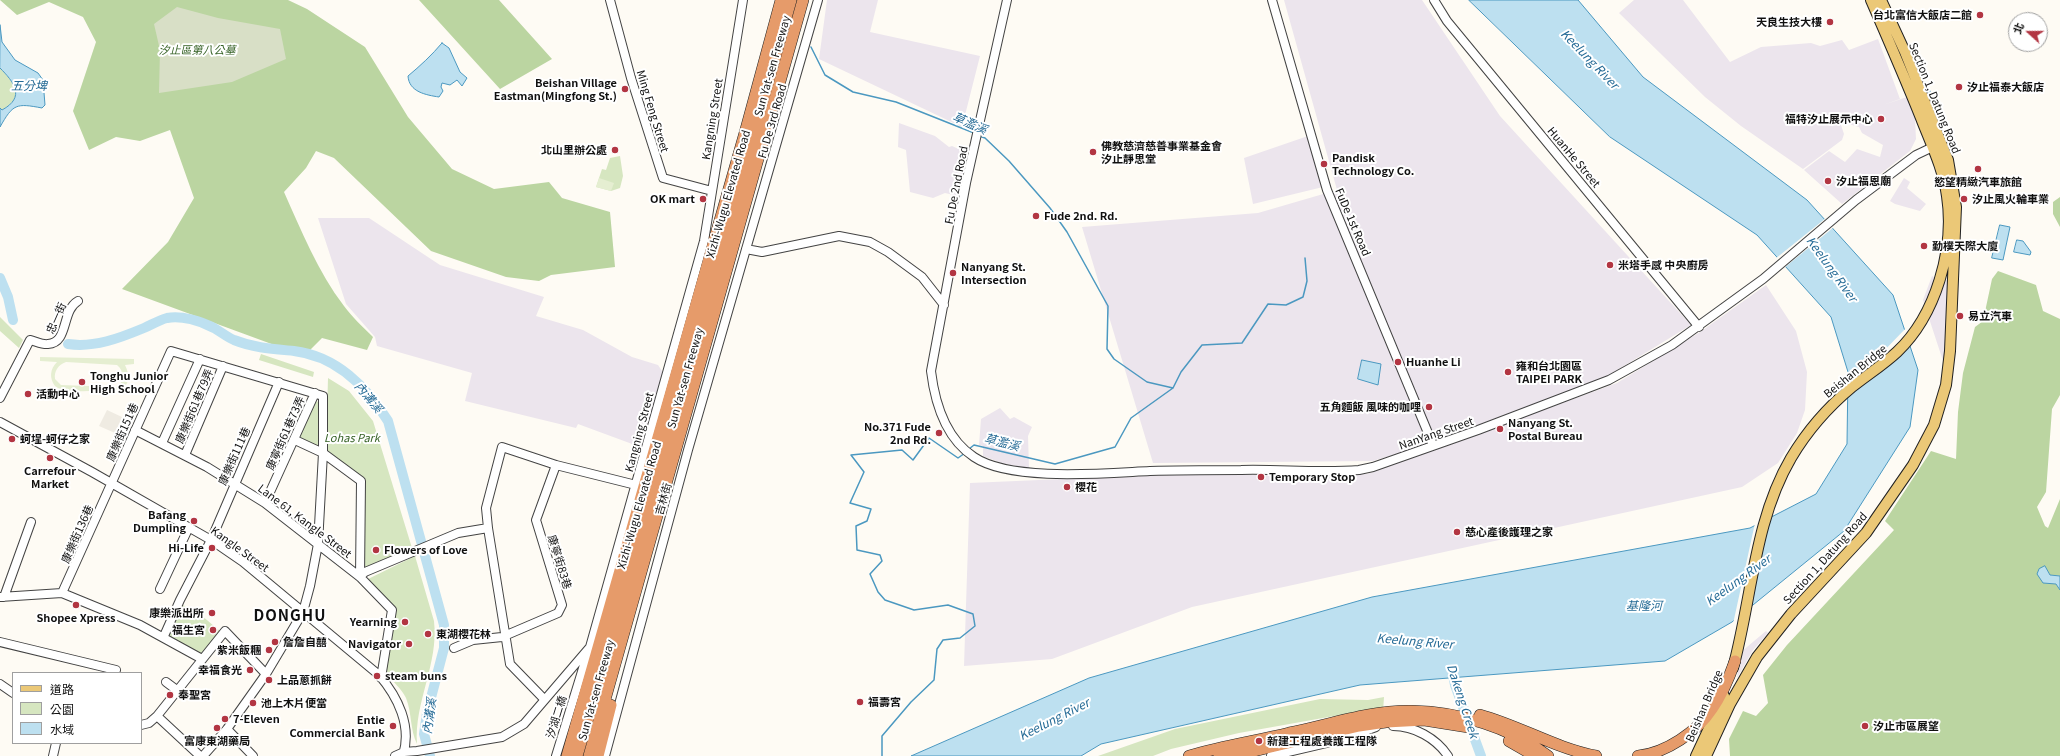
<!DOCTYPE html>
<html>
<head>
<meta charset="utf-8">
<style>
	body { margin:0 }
	#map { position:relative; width:2060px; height:756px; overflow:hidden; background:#fefbf4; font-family:Georgia,"Noto Sans TC",serif }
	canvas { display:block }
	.legend { position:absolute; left:12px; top:672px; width:130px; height:72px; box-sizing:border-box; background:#fff; border:1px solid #9f9f9f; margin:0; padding:5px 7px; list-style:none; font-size:12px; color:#101010 }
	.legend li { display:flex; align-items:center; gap:8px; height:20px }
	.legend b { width:20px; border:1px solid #9f9f9f }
	.north { position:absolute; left:2008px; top:12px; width:40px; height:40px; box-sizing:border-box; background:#fff; border:1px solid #9f9f9f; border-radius:50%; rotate:291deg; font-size:11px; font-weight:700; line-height:16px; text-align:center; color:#101010 }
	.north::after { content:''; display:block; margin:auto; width:14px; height:18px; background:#b23542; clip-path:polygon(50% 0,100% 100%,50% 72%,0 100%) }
</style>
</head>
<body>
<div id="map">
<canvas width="2060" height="756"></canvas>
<ul class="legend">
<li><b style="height:5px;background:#ebc877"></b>道路</li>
<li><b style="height:11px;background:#d6e6c0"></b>公園</li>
<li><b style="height:11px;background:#bde0f0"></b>水域</li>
</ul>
<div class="north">北</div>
</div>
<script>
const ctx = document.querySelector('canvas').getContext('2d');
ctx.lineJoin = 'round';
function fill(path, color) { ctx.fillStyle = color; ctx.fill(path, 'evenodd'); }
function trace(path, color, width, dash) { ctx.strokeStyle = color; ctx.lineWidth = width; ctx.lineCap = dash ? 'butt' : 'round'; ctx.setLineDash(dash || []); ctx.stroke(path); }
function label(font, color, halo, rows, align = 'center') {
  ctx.font = font + ' Georgia,"Noto Sans TC",serif'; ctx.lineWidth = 4; ctx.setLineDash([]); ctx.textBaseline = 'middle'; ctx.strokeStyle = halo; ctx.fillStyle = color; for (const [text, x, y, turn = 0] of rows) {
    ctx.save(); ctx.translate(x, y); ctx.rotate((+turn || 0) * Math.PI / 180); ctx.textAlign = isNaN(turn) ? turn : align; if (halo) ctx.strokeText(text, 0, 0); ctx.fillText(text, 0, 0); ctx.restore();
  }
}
fill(new Path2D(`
	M827,0H878L870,32L980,56L962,127L819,59Z
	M1284,0H1422L1500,116L1691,325L1606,377L1419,447L1373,461L1153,463L1082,227L1258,213L1337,190Z
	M1634,0H1683L1730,62L1761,47L1811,43L1820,46L1842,40L1849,50L1878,39L1900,99L1883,105L1907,97L1915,119L1916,139L1910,151L1842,204L1804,170L1829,151L1845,162L1857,149L1880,157L1883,145L1862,133L1859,127L1845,123L1854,115L1841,125L1844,134L1842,140L1803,169L1741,126L1705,97L1619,13Z
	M899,123L935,136L949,147L952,146L963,151L967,156L958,196L945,193L933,198L910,192L906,150L898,147Z
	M1308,136L1323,187L1253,204L1244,158Z
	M1904,178L1910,182L1907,188L1926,204L1920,211L1895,204L1890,201Z
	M318,218H369L440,265L544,297L536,316L583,330L632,357L658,365L664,374L643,448L578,424L576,428L465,401L472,373L377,346L375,337L346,304Z
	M1932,276L1945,283L1948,276L1945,367L1923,300Z
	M1766,285L1796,331L1807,372L1805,410L1797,433L1778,463L1742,487L1192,607L1052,659L964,666L970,483L1154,475L1367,474L1617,383L1700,332Z
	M1000,408L1010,419L1014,417L1032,427L1028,436L1029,468L1004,464L983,456V446L979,445L981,419Z
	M1766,631L1768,633L1753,650L1737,678L1741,652Z`), '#ece5ed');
fill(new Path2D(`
	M0,68C14,83 26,97 2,110L0,108Z
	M620,156L623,176L620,188L611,191L596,187L602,169L606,170L610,158Z
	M0,317L23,340L19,348L0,331Z
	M261,354L314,372L313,377L259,360Z
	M328,378L349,391L373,421L412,548L363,569L364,479L326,451Z
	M315,401L319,402V448L298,439Z
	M415,556L434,621C439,664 414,702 417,744C410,730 412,713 406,698C402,689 392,681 386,673L395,609L366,580Z
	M181,604L201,615L221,632L201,656L166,636Z
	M1384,697L1383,712L1351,713L1239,733L1171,749L1153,756H1098L1175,729L1320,699L1368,700Z`), '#d6e6c0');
fill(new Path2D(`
	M0,0H288L307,9L365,47L408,117L452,169L494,189L549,182L562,198L610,212L615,267L551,275L539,281L506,277L431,251L334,158L316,151L306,168L284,192C301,230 318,272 344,306C352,317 363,327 373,337L367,350L322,338L308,352L277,346L122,289L168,242L194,198L170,130L140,141L116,137L89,150L73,111L96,42L83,17L49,2L17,15Z
	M419,0H499L552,59L500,89Z
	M2060,197V227L2053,214V202Z
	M1998,271L2036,285L2043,311L2060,319V395L2052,409L2046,492L2037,507L2045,526L2048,528L2060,499V576L2050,575V582L2056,584L2060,590V756H1730L1729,739L1743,711L1756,716L1768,703L1763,675L1787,645L1894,530L1885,521L1931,451L1956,459L1958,412L1963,373L1975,327L1983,321L1992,279Z`), '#bbd5a1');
fill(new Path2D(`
	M177,7L218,18L280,29L286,59L232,82L159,93L160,50L154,24Z`), '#d8dfc6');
fill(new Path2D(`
	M599,178L614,183L611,191L596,187Z
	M40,357L134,359V364L125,365C139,394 107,392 89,391C78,391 64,393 55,386C49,378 50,369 57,362L40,361ZM66,362L117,365C124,371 124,379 119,386L116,387L61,385L55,379C54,371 58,365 66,362Z`), '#e5eed1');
fill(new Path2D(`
	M107,410L122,417L115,433L99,426Z`), '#efebe2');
const water = new Path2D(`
	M1469,0H1578L1643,77L1807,200L1893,295L1918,370L1910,427L1844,531L1732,622L1665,661L1360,685L1101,744L1081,756H911L1089,678L1372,597L1750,528L1816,494L1847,444L1848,372L1831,317L1757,235L1610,137Z
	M0,25L2,42L15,60L38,73L43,80L45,105L42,108C16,103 13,104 0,127V108L2,110C26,97 14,82 0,68Z
	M442,43L449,48L460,72L467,78L462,86L457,80L450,85L442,83L441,87L443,91L439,97C426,95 409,92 408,76C420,66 432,55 442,43Z
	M1926,82L1939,112L1932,115L1920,85Z
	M2000,225L2010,227L2003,260L1992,258Z
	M2017,240L2023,241L2031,252L2030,255L2014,252Z
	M1362,360L1381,364L1378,385L1358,379Z
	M2045,566L2050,575L2060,576V590L2056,584L2043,583L2037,574L2039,569Z`);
fill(water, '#bde0f0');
trace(water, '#4b98c0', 1);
fill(new Path2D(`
	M1826,218L1834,227L1784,268L1775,259Z
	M1906,328L1910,341L1846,397V380L1879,356Z
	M1766,517L1745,614L1733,624L1755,523Z`), '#fefbf4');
trace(new Path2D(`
	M811,47L825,75L853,92L896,102L974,133
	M979,136L985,138L1009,161L1050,208L1067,232L1108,306L1107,349L1114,359L1147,382L1173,388
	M969,449L974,445L1055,464L1115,447L1131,418L1173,388L1181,372L1202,345L1242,343L1268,304L1286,305L1303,297L1307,281L1305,258
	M882,756V736L911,702L934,680L937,649L943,640L960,638L975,626L973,614L948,605L914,610L885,600L878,592L870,574L882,561L880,555L857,550L856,526L867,521L871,509L850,503L864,472L851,455L902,450L913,460L929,438L958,458L965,453`), '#4b98c0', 1.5);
trace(new Path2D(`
	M0,278L8,297L13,320
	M68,344C94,348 120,338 144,328C151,325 159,320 167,318C181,315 201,321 214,328C221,332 227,337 234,340C254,348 273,349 294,351C336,356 367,387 388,421L444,625V648L427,713L424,734L430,756
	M1451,665L1455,685L1481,756`), '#bde0f0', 10);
const minor = new Path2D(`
	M610,0L631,78L663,178L712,191
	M1007,0L966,183L931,371C935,404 945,438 974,457C1011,482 1106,473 1150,471C1180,470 1211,470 1241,470C1280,469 1320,473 1359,470L1373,467L1478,430L1609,380L1672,345L1763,279L1856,200L1916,155L1937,145
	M1272,0L1327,190L1433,445
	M1434,0L1447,21L1699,327
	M746,249L762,252L839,236L870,242L888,252L922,277L944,305
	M0,398L30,340C35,341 43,345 48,344C69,343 61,311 78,301
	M0,422L92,472L211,540L243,562L379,675C398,697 412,726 403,755
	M135,430L207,467L265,503L360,577L392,610L381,678
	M295,440L323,453L361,481L360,577
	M162,443L200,359
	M185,455L223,366
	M265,503L315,393
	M488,528L486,508L502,447L556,465L636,485
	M360,577L365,572L458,533L488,528L510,664L544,699
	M160,589L189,527
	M62,593L171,351L323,396V453L318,544L310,586L303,612L266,674L227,729L203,756
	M0,597L62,593L140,625L202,659
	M4,597L31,522
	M164,636L180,600L211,540L279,382
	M0,642L116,670
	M454,648L473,640L502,637L558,613L562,605L536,520L556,465
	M166,682L178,691
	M0,684L13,693
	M157,716L200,756
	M141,725L149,723L157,716L225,631L266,674
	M1393,726C1414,726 1436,738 1448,756
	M227,729L253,756
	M53,756L56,743
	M395,756L404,752L417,751L502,737L524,724L590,647L704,241L743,0
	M556,756L588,652
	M605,756L688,450L818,0
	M1271,756L1344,739L1376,727`);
const major = new Path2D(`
	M1733,668C1752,598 1754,521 1791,458C1807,431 1828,407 1852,387C1867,375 1883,365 1897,352C1936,315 1955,249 1947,196C1943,168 1931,144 1921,118C1905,78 1888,39 1871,0
	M1696,756L1724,696
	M1706,756L1730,704L1757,657L1791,614L1866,533L1913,465L1934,425L1946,385L1950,351L1956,207L1948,160L1905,52L1881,0`);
const highway = new Path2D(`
	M1480,715C1520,726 1555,748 1596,756
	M1509,741L1535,756
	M567,756L746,129L781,0
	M577,756L658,478L791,0
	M589,756L803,0
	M598,756L611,705
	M1189,756C1222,746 1256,741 1289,733C1329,725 1371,710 1412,711C1460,712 1510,727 1548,756
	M1219,756L1241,754L1359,726L1386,722L1424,720L1468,727
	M1638,756C1666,753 1697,732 1712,709C1722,695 1729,678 1735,661`);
trace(minor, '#434343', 10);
trace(major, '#212121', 12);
trace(highway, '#212121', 12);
trace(minor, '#fff', 8);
trace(major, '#ebc877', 10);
trace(highway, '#e69b6a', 11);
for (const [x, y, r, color] of [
	[1980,15,4,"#b23542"],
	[1830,22,4,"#b23542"],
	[1959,87,4,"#b23542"],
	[625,89,4,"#b23542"],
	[1881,119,4,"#b23542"],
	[615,150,4,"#b23542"],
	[1093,152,4,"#b23542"],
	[1324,164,4,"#b23542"],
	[1978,169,4,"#b23542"],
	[1828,181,4,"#b23542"],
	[703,199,4,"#b23542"],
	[1964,199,4,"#b23542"],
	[1036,216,4,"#b23542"],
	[1924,246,4,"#b23542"],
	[1610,265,4,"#b23542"],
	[953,273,4,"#b23542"],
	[1960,316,4,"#b23542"],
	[1398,362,4,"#b23542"],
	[1508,372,4,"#b23542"],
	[82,382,4,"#b23542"],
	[28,394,4,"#b23542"],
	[1429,407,4,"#b23542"],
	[1500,429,4,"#b23542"],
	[939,433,4,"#b23542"],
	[12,439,4,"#b23542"],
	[50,458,4,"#b23542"],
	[1261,477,4,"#b23542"],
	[1067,487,4,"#b23542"],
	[194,521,4,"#b23542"],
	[1457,532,4,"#b23542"],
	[212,548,4,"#b23542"],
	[376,550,4,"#b23542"],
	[76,605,4,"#b23542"],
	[212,613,4,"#b23542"],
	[405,622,4,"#b23542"],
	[213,630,4,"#b23542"],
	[428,634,4,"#b23542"],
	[275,642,4,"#b23542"],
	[409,644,4,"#b23542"],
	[269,650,4,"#b23542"],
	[250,670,4,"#b23542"],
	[377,676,4,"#b23542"],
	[269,680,4,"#b23542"],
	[170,695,4,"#b23542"],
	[860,702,4,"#b23542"],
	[253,703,4,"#b23542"],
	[225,719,4,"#b23542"],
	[393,726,4,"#b23542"],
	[1865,726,4,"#b23542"],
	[217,728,4,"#b23542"],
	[1259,741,4,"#b23542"]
]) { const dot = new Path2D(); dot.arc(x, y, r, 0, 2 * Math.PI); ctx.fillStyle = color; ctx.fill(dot); trace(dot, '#fff', 1.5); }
label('bold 11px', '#101010', '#fff', [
	["台北富信大飯店二館",1972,15,"right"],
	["天良生技大樓",1822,22,"right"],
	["Beishan Village",617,83,"right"],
	["Eastman(Mingfong St.)",617,96,"right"],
	["汐止福泰大飯店",1967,87],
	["福特汐止展示中心",1873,119,"right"],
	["佛教慈濟慈善事業基金會",1101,146],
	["汐止靜思堂",1101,159],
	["北山里辦公處",607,150,"right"],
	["Pandisk",1332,158],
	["Technology Co.",1332,171],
	["汐止福恩廟",1836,181],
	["慾望精緻汽車旅館",1978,182,"center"],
	["OK mart",695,199,"right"],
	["汐止風火輪車業",1972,199],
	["Fude 2nd. Rd.",1044,216],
	["勤樸天際大廈",1932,246],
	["米塔手感 中央廚房",1618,265],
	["Nanyang St.",961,267],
	["Intersection",961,280],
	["易立汽車",1968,316],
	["Huanhe Li",1406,362],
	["雍和台北園區",1516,366],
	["TAIPEI PARK",1516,379],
	["Tonghu Junior",90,376],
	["High School",90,389],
	["活動中心",36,394],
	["五角麵飯 風味的咖哩",1421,407,"right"],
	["Nanyang St.",1508,423],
	["Postal Bureau",1508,436],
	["No.371 Fude",931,427,"right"],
	["2nd Rd.",931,440,"right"],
	["蚵埕-蚵仔之家",20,439],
	["Carrefour",50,471,"center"],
	["Market",50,484,"center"],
	["Temporary Stop",1269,477],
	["櫻花",1075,487],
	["Bafang",186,515,"right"],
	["Dumpling",186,528,"right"],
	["慈心產後護理之家",1465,532],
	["Hi-Life",204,548,"right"],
	["Flowers of Love",384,550],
	["康樂派出所",204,613,"right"],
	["Shopee Xpress",76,618,"center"],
	["Yearning",397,622,"right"],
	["福生宮",205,630,"right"],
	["東湖櫻花林",436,634],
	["詹詹自囍",283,642],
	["Navigator",401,644,"right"],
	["紫米飯糰",261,650,"right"],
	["幸福食光",242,670,"right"],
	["steam buns",385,676],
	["上品蔥抓餅",277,680],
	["奉聖宮",178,695],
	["福壽宮",868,702],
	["池上木片便當",261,703],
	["7-Eleven",233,719],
	["Entie",385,720,"right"],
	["Commercial Bank",385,733,"right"],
	["汐止市區展望",1873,726],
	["富康東湖藥局",217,741,"center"],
	["新建工程處養護工程隊",1267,741]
], 'left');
label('italic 11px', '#366226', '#fff', [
	["汐止區第八公墓",197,50],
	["Lohas Park",352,438]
]);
label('11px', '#101010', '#fff', [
	["Sun Yat-sen Freeway",772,66,-74],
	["Section 1, Datung Road",1935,98,68],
	["Ming Feng Street",653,111,73],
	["Kangning Street",712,119,-81],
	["Fu De 3rd Road",772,121,-74],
	["HuanHe Street",1574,157,50],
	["Fu De 2nd Road",956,185,-79],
	["Xizhi-Wugu Elevated Road",728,194,-74],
	["FuDe 1st Road",1353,222,67],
	["忠一街",56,318,-66],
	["Beishan Bridge",1855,371,-39],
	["Sun Yat-sen Freeway",685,378,-74],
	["康樂街61巷79弄",194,406,-67],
	["康樂街151巷",122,432,-66],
	["Kangning Street",639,432,-75],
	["康寧街61巷73弄",285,433,-66],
	["NanYang Street",1436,433,-19],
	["康樂街111巷",234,456,-66],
	["吉林街",663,499,-74],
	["Xizhi-Wugu Elevated Road",639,505,-74],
	["Lane 61, Kangle Street",305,521,37],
	["康樂街136巷",77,534,-66],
	["Kangle Street",240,549,36],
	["Section 1, Datung Road",1825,558,-48],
	["康寧街83巷",560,562,73],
	["Sun Yat-sen Freeway",596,690,-74],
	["Beishan Bridge",1704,706,-67],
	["汐湖二橋",556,717,-73]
]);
label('italic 12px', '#256b96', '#fff', [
	["Keelung River",1590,59,46],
	["五分埤",29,85],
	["草濫溪",970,123,24],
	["Keelung River",1832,269,54],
	["內溝溪",369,397,50],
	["草濫溪",1002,442,14],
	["Keelung River",1738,580,-36],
	["基隆河",1644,605],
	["Keelung River",1415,641,5],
	["Dakeng Creek",1463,701,72],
	["內溝溪",429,716,-82],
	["Keelung River",1054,719,-27]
]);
ctx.letterSpacing = '1px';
label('bold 15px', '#101010', '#fff', [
	["DONGHU",290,615]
]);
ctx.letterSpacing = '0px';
</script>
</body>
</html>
